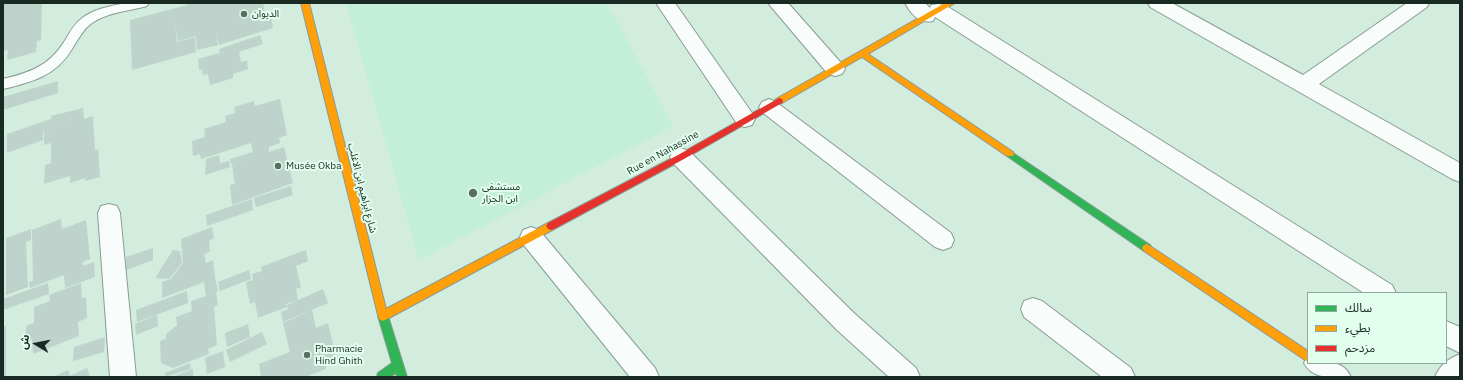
<!DOCTYPE html>
<html>
<head>
<meta charset="utf-8">
<style>
	body { margin:0 }
	#map { position:relative; width:1463px; height:380px; overflow:hidden; background:#d2ecde; font-family:"IBM Plex Sans","Noto Sans Arabic",sans-serif }
	canvas { display:block }
	.frame { position:absolute; inset:0; border:4px solid #182a21; pointer-events:none }
	.legend { position:absolute; left:1307px; top:292px; width:140px; height:72px; box-sizing:border-box; background:#e2feef; border:1px solid #91a99d; margin:0; padding:5px 7px; list-style:none; font-size:12px; color:#182a21 }
	.legend li { display:flex; align-items:center; gap:8px; height:20px }
	.legend b { width:20px; border:1px solid #91a99d }
	.north { position:absolute; left:16px; top:324px; width:40px; height:40px; -webkit-text-stroke:3px #e2feef; paint-order:stroke; rotate:280deg; font-size:11px; font-weight:700; line-height:16px; text-align:center; color:#182a21 }
	.north::after { content:''; display:block; margin:auto; width:14px; height:18px; background:#182a21; clip-path:polygon(50% 0,100% 100%,50% 72%,0 100%) }
</style>
</head>
<body>
<div id="map">
<canvas width="1463" height="380"></canvas>
<div class="frame"></div>
<ul class="legend">
<li><b style="height:5px;background:#30b455"></b>سالك</li>
<li><b style="height:5px;background:#ff9f0a"></b>بطيء</li>
<li><b style="height:5px;background:#e5322d"></b>مزدحم</li>
</ul>
<div class="north">ش</div>
</div>
<script>
const ctx = document.querySelector('canvas').getContext('2d');
ctx.lineJoin = 'round';
function fill(path, color) { ctx.fillStyle = color; ctx.fill(path, 'evenodd'); }
function trace(path, color, width, dash) { ctx.strokeStyle = color; ctx.lineWidth = width; ctx.lineCap = dash ? 'butt' : 'round'; ctx.setLineDash(dash || []); ctx.stroke(path); }
function label(font, color, halo, rows, align = 'center') {
  ctx.font = font + ' "IBM Plex Sans","Noto Sans Arabic",sans-serif'; ctx.lineWidth = 4; ctx.setLineDash([]); ctx.textBaseline = 'middle'; ctx.strokeStyle = halo; ctx.fillStyle = color; for (const [text, x, y, turn = 0] of rows) {
    ctx.save(); ctx.translate(x, y); ctx.rotate((+turn || 0) * Math.PI / 180); ctx.textAlign = isNaN(turn) ? turn : align; if (halo) ctx.strokeText(text, 0, 0); ctx.fillText(text, 0, 0); ctx.restore();
  }
}
fill(new Path2D(`
	M346,3H607L673,126L419,260Z`), '#c3eed7');
fill(new Path2D(`
	M3,3H42L41,40L37,41L36,52L7,60L8,50L3,51Z
	M187,3H225L229,27L225,3H263L265,13L270,12L273,28L219,45L216,31L218,45L197,50L196,36L178,41L175,22L177,42L195,37L196,52L132,70L130,20L187,5Z
	M260,35L263,44L239,52L241,62L247,60L248,69L233,74V78L210,85L208,74L203,75L202,69L199,70L198,59L219,53L220,55L219,49Z
	M58,81V93L3,110V97Z
	M280,99L287,135L279,138L280,143L269,147V152L284,147L293,183L232,205L230,185L235,184L232,164L245,160L231,164L230,159L253,152L251,143L201,159L200,154L193,156L192,141L205,137L204,129L226,122L225,116L235,113L234,107L254,101L255,106Z
	M83,108L84,119L93,116L95,150L98,149L100,177L85,181V178L70,183V176L44,184L45,165L51,163V143L44,145V131L70,123L43,131V140L7,153V134L51,119V116Z
	M219,155L220,163L214,165L229,161L230,167L205,175L206,159Z
	M291,186L293,195L256,207L254,198Z
	M252,199L253,210L207,226L206,215Z
	M61,219L62,229L86,220L90,259L83,262V266L94,262L95,277L65,288L64,275L30,288L29,282L33,281L32,230Z
	M212,227L214,238L209,241L210,252L204,254L206,263L213,260L215,278L209,280L215,278L218,291L207,295L216,292L218,305L214,307L217,345L208,349L209,354L173,368L161,363L160,341L166,339V334L177,325L176,317L192,311L191,301L206,296L204,282L162,298V282L171,279L183,263L181,239Z
	M31,229V240L26,242L28,287L6,295V238Z
	M153,248V260L126,270V257Z
	M173,250L180,251L182,263L169,279L155,278Z
	M306,250L308,261L296,266L301,287L296,289L298,300L286,304L287,307L258,318L255,302L250,304L246,282L253,280L252,274L262,271L261,267Z
	M249,270L251,279L220,291L218,282Z
	M48,283L49,294L3,310V299Z
	M81,283L82,298L86,297L87,318L78,322L79,336L33,354L32,339L26,341V326L34,323V307L50,301L49,295Z
	M323,289L328,303L283,322L281,312L288,309L287,305Z
	M187,291L188,303L137,322L136,310Z
	M312,310L316,328L328,323L337,361L326,365V369L305,377H261L259,364L290,352L283,323Z
	M157,315L158,326L136,335L135,324Z
	M248,324L250,337L227,347L225,333Z
	M6,326V377H3V327Z
	M262,332L267,344L230,362L226,350Z
	M105,337L104,352L73,361L74,347Z
	M223,351L225,367L207,374L205,358Z
	M190,363L191,369L165,377V373Z
	M87,368L90,377H53L68,370L70,376Z
	M193,369V376L191,377H172Z`), '#bdd3cb');
const lane = new Path2D(`
	M125,3H149L147,6C129,11 108,12 92,23C83,29 78,40 72,49C56,76 32,82 3,89V79C29,73 49,66 64,42C69,34 74,24 82,18C94,9 111,6 125,3Z`);
const street = new Path2D(`
	M656,3H675L752,113L755,119L752,125L745,127L738,125Z
	M768,3H788L842,64L845,69L842,74L835,76L828,74Z
	M905,3H925L930,8L931,5L938,4L945,5L1392,285L1396,293H1364L935,17L933,21C919,24 911,14 905,3Z
	M1148,3H1172L1303,75L1407,3H1429L1427,7L1319,84L1460,163V182L1452,179L1150,7Z
	M769,99L776,102L951,233L954,240L951,247L943,250L935,247L762,112L759,107L762,102Z
	M681,148L689,151L855,314L916,368L920,377H889L837,330L673,163L670,157L673,151Z
	M109,204L117,206L120,213L136,377H110L98,213L101,206Z
	M531,227L539,230L655,368L659,377H630L523,244L520,237L523,230Z
	M1033,298L1042,301L1131,368L1135,377H1102L1024,317L1021,309L1024,301Z
	M1446,321L1460,327V353L1446,346Z
	M1460,354V377H1435C1440,365 1448,359 1460,354Z
	M1308,355V363C1326,363 1342,358 1351,377C1332,377 1313,380 1304,363Z`);
const fast = new Path2D(`
	M1010,151L1150,245L1152,248L1150,251L1147,252L1144,251L1007,156L1006,154L1007,152Z
	M383,311L387,313L388,316L407,377H397L396,373L390,377H377L378,373L392,363L378,316L379,313Z`);
const slow = new Path2D(`
	M301,3H309L386,309L548,223L551,222L554,223L556,226L554,229L387,319L383,321L379,319Z
	M945,3H955L868,54L1013,152L1014,154L1013,156H1007L862,57L782,103H776L775,101L776,99Z
	M1147,244L1308,351V362L1144,251L1142,248L1144,245Z`);
const jam = new Path2D(`
	M779,98L782,99L783,101L782,103L684,159L554,229L551,230L548,229L546,226L548,223L678,155Z`);
trace(lane, '#899c92', 2);
trace(street, '#899c92', 2);
trace(fast, '#899c92', 2);
trace(slow, '#899c92', 2);
trace(jam, '#899c92', 2);
fill(lane, '#f8fcfa');
fill(street, '#f8fcfa');
fill(fast, '#30b455');
fill(slow, '#ff9f0a');
fill(jam, '#e5322d');
for (const [x, y, r, color] of [
	[244,14,4,"#596e63"],
	[278,166,4,"#596e63"],
	[473,193,5,"#596e63"],
	[307,355,4,"#596e63"]
]) { const dot = new Path2D(); dot.arc(x, y, r, 0, 2 * Math.PI); ctx.fillStyle = color; ctx.fill(dot); trace(dot, '#e2feef', 1.5); }
label('10px', '#182a21', '#e2feef', [
	["الديوان",252,14],
	["Musée Okba",286,166],
	["مستشفى",482,187],
	["ابن الجزار",482,199],
	["Pharmacie",315,349],
	["Hind Ghith",315,361]
], 'left');
label('10px', '#182a21', '#e2feef', [
	["Rue en Nahassine",663,153,-29],
	["شارع ابراهيم ابن الاغلب",362,188,76]
]);
</script>
</body>
</html>
